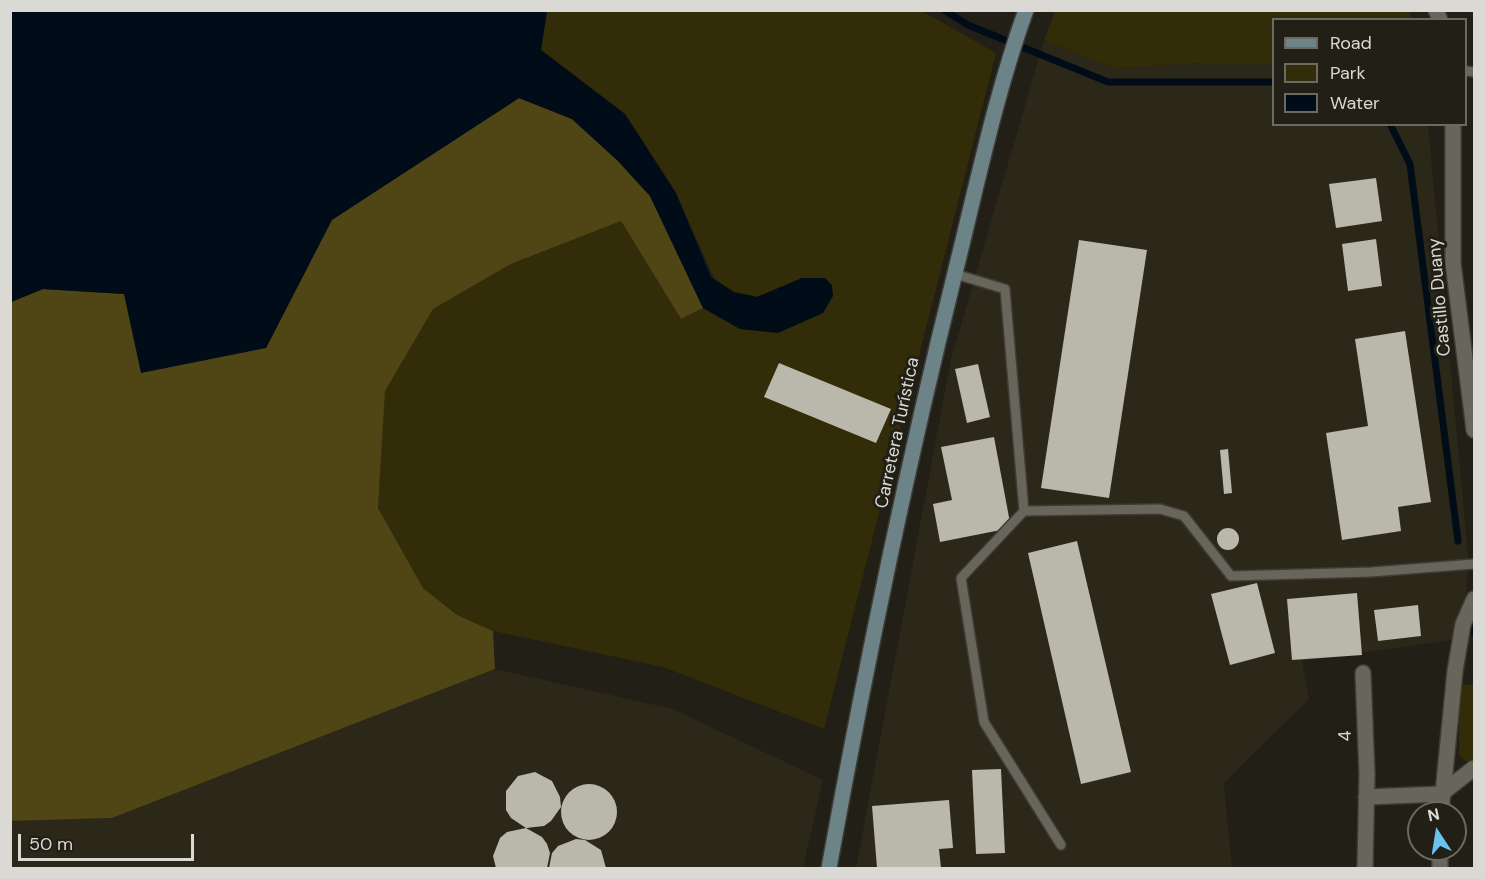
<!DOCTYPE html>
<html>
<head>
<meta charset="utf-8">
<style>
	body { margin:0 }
	#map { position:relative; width:1485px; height:879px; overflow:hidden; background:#211f16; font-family:"DM Sans",sans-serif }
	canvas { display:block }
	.frame { position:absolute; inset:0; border:12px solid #dbd9d3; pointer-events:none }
	.legend { position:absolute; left:1272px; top:18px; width:195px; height:108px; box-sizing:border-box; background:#211f16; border:2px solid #6b6962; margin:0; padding:8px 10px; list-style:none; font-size:18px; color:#dbd9d3 }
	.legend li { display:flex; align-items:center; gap:12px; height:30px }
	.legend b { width:30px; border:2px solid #6b6962 }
	.north { position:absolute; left:1407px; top:801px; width:60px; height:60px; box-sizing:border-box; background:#211f16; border:2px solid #6b6962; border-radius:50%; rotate:348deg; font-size:16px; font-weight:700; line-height:24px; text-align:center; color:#dbd9d3 }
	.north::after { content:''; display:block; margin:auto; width:21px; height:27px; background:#69c3f1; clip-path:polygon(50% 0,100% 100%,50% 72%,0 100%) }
	.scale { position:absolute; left:18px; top:834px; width:176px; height:27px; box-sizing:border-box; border:3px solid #dbd9d3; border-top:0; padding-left:8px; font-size:18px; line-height:21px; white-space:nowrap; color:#dbd9d3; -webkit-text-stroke:4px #211f16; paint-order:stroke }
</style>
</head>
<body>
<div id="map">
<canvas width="1485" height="879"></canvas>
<div class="frame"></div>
<ul class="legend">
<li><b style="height:8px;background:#6c8388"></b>Road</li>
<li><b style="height:16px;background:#332c09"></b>Park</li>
<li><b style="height:16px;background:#000c17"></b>Water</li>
</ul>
<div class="north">N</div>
<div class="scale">50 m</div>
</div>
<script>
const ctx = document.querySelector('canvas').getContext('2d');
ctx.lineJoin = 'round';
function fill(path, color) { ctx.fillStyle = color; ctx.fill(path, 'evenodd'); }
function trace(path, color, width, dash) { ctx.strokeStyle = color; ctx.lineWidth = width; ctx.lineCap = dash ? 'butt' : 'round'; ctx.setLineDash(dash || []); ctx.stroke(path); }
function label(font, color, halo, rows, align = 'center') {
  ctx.font = font + ' "DM Sans",sans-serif'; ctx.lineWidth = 6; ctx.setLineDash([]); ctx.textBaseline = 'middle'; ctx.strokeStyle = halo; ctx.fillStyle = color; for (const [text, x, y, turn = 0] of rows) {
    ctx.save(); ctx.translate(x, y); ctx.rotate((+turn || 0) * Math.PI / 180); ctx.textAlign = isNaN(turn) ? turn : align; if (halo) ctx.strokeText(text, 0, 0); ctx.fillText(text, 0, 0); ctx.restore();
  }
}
fill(new Path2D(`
	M1044,40L1113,68L1202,63H1273L1274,124L1428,125L1469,565L1460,639L1302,661L1309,699L1224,783L1232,868H856L951,359Z
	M495,669L673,709L823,780L803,868H11L10,821L112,818Z`), '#2b2819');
fill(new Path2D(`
	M1408,10L1413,19L1274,20L1273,63H1202L1113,68L1044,40L1055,11Z
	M547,11H922L996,53L824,729L663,667L493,631L457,615L423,588L378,508L384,391L433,309L511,264L621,221L681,319L703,308L740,329L802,278L757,297L734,292L715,280L676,193L625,114L541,50Z
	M1474,684V762L1465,761L1459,755V686Z`), '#332c09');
fill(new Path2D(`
	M519,98L572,119L618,161L650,196L703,308L681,319L621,221L511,264L433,309L385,391L378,508L423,588L457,615L493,631L495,669L112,818L11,821V302L43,289L124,294L266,348L331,220Z`), '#4f4515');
fill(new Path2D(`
	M11,10L547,11L541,50L625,114L676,193L711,277L734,292L757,297L802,278H825L832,285L833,296L823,313L778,333L740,329L703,308L650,196L618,161L572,119L519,98L332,220L266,348L141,373L124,294L43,289L11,302Z`), '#000c17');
trace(new Path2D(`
	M944,10L968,25L1108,82H1274
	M1390,124L1410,164L1458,541
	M1473,623L1474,632`), '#000c17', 7);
fill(new Path2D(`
	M1376,178L1382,221L1336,228L1329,184Z
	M1376,239L1382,286L1348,291L1342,244Z
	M1079,240L1147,250L1109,498L1041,488Z
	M1405,331L1431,502L1398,507L1401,531L1342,540L1326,433L1368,426L1355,339Z
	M779,363L891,409L876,443L764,397Z
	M978,364L990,417L967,423L955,369Z
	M994,437L1011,528L940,542L933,504L952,500L941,447Z
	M1228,449L1232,493L1224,494L1220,450Z
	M1217 539a11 11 0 1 1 22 0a11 11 0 1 1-22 0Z
	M1077,541L1131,772L1081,784L1028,553Z
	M1257,583L1275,653L1230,665L1211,594Z
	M1357,593L1362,655L1292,660L1287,599Z
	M1418,605L1421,636L1378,641L1374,610Z
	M1001,769L1005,853L976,854L972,770Z
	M535,772L552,781L560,797L561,807L551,821L544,826L526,828L542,837L547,844L550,853L547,868H496L493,856L500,838L507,832L526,828L511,818L506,810V791L518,776Z
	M561 812a28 28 0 1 1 56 0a28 28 0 1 1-56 0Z
	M949,800L953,848L939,849L941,868H877L872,806Z
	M576,839L585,840L601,850L606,868H549L552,853L558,846Z`), '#bab7ab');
const lane = new Path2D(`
	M1466,71L1474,72
	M955,274L1005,289L1024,511L1160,509L1184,516L1231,576L1371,572L1474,564
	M1024,511L961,578L984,722L1061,845`);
const street = new Path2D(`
	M1436,10L1440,20
	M1453,124V263L1474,430
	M1363,673L1367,774L1365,868
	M1366,797L1441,794L1474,768
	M1441,813L1455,671L1463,624L1474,599
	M1440,868V849`);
const secondary = new Path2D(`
	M829,868C865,669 906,470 955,273C977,185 995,96 1026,10`);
trace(lane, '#3d3b35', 12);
trace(street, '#3d3b35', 18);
trace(secondary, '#3d3b35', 18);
trace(lane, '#68655a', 9);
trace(street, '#68655a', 15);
trace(secondary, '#6c8388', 15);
label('18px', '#dbd9d3', '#211f16', [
	["Castillo Duany",1440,297,-95],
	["Carretera Turística",898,433,-78],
	["4",1346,736,-92]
]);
</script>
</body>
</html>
